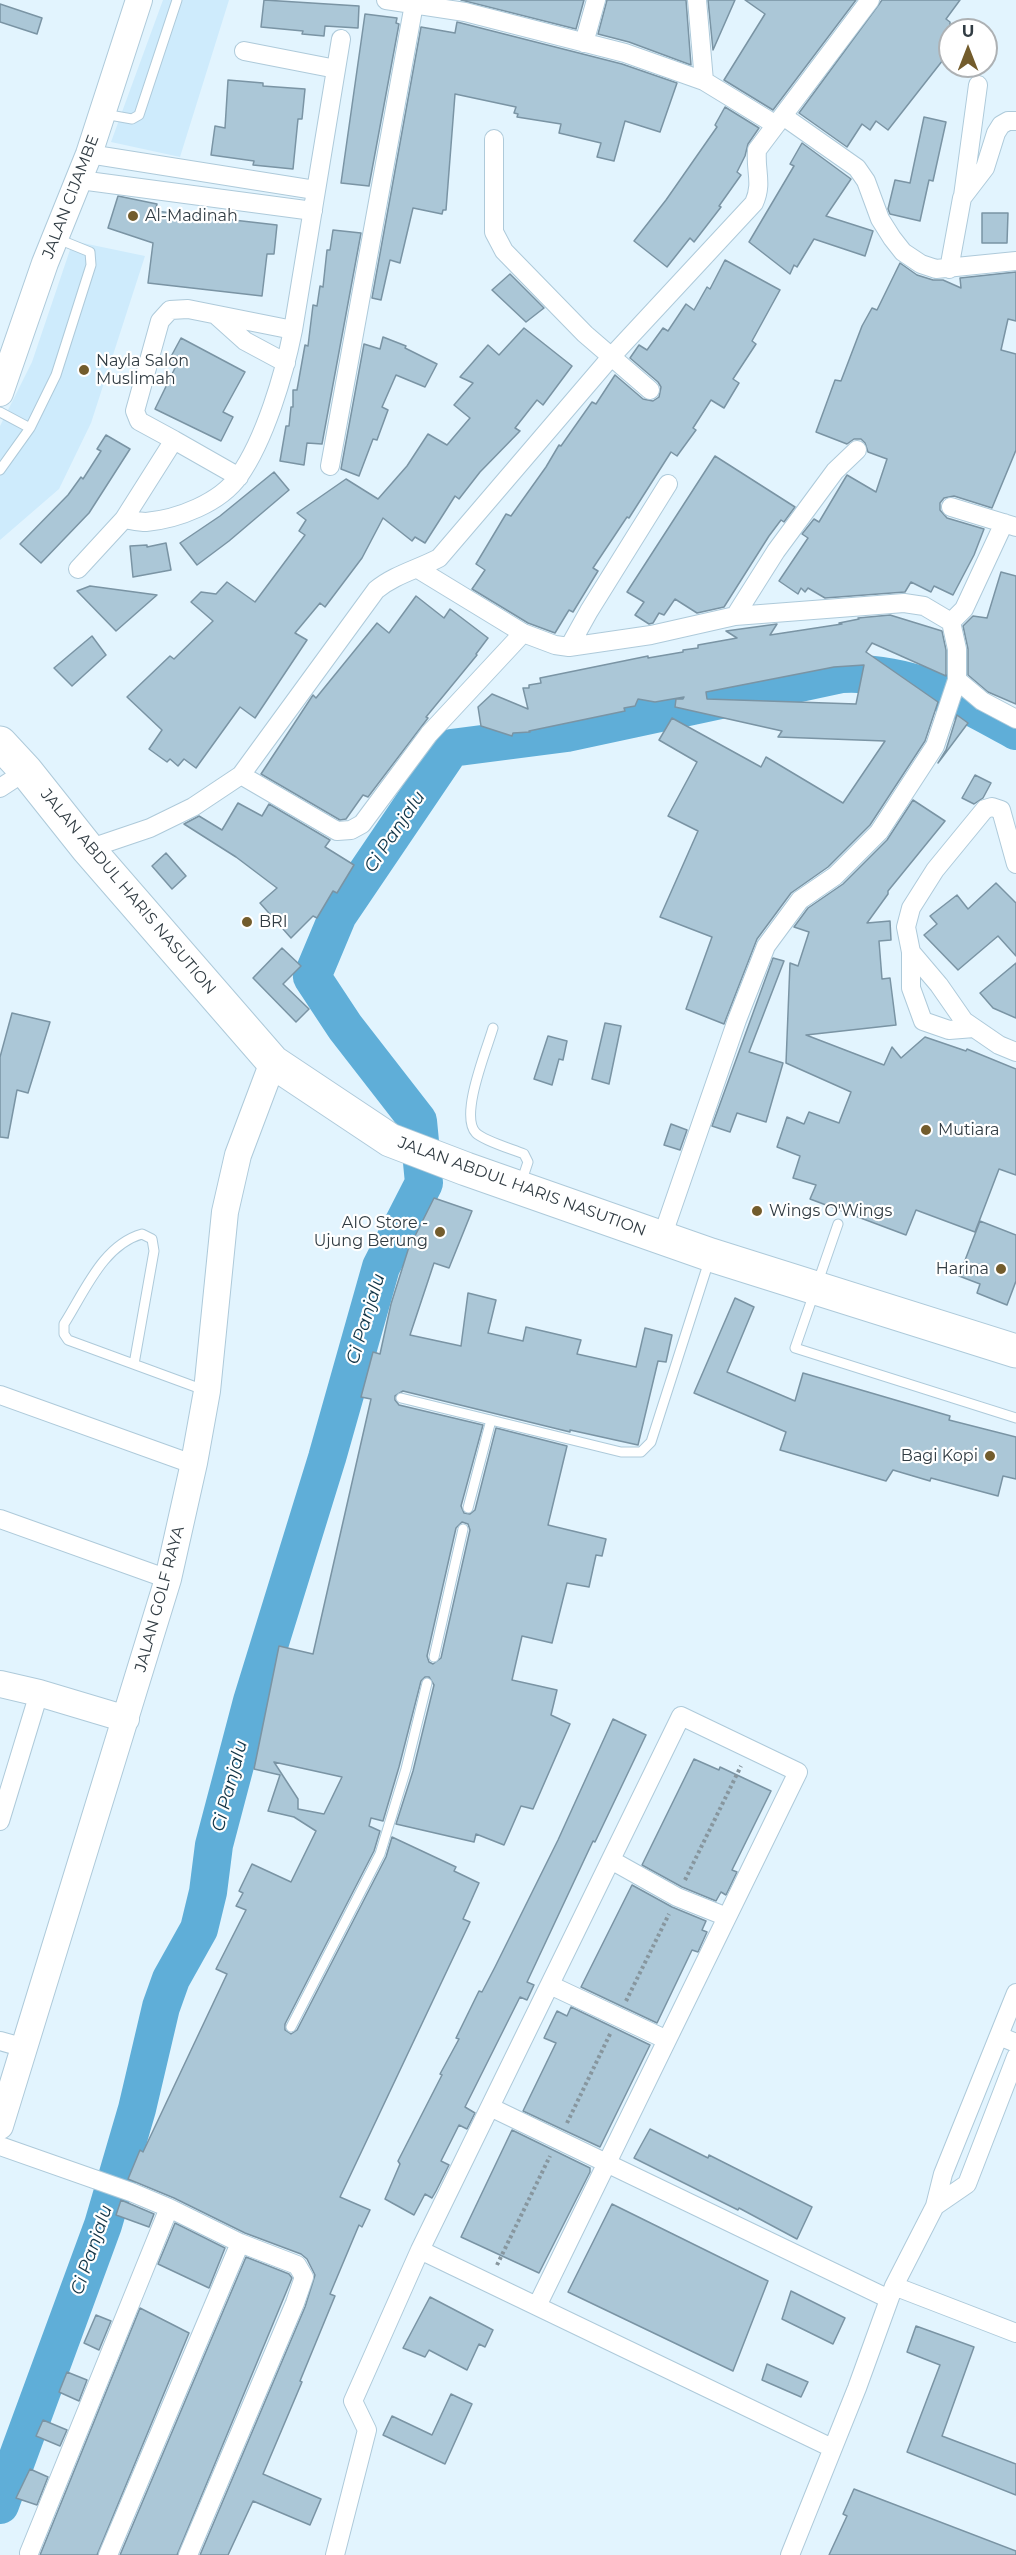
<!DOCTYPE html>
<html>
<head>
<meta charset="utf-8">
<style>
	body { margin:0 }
	#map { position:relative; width:1016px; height:2555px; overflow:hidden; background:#e2f4fe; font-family:Montserrat,sans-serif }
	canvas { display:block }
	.north { position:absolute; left:938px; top:18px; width:60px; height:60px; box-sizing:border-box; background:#fff; border:2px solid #adb1b4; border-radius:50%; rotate:0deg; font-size:16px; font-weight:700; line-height:24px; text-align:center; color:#313c43 }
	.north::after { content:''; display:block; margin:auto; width:21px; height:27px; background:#735c2c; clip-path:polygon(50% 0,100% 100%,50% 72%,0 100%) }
</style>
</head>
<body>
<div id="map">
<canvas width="1016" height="2555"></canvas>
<div class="north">U</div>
</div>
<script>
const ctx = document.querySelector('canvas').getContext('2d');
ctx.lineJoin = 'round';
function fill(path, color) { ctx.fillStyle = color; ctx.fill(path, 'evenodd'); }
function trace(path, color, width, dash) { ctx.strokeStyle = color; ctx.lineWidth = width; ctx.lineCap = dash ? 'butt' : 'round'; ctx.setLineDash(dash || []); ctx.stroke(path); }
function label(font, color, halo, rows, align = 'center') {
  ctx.font = font + ' Montserrat,sans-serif'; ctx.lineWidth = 4.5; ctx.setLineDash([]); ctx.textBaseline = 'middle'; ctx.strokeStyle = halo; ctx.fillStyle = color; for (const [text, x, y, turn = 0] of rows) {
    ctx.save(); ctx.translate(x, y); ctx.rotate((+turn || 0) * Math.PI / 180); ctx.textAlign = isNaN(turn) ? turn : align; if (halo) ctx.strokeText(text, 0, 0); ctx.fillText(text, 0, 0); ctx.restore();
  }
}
fill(new Path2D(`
	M163,0H229L180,157L111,142Z
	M73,241L145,256L91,423L59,489L0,540V426L32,362Z`), '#ceebfc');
trace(new Path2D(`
	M0,2505L103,2225L137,2109L161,2007L171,1979L199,1929L208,1892L214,1845L252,1701L327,1458L381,1267L424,1183L418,1121L345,1027L312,977L338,915L451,748L567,733L842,674C910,671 958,699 1016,731`), '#5faed8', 38);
const building = new Path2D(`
	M264,0L359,6L358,28L325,26L324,36L302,34L303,31L261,27Z
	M461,0H584L576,29Z
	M607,0H686L691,65L629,42L598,34Z
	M708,0H735L713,50Z
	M745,0H856L773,110L724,80L765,14Z
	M882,0H960L946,19L950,22V51L888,130L876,121L870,130L862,124L847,147L799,113Z
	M0,4L42,18L37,34L0,22Z
	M365,14L397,18L396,23L399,24L369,186L341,183Z
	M457,22L622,64L677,83L660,132L625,121L614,161L597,157L601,143L559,133L561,124L517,117L518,114L514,113L516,107L455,94L446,210H443L442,214L413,208L400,263L390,260L381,300L372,298L421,27L455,33Z
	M228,80L263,83V86L305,89L302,119H298L293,169L253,165L254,161L211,155L215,126L225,128Z
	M725,107L759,128L748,144L745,156L737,172L741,175L719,206L721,207L694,242L690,238L667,267L634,241L666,200L717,127L715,125Z
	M924,117L946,122L933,181L929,180L920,221L890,214L888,209L895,180L910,183Z
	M802,143L851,179L826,216L873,231L865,256L814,239L797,267L794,265L790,274L749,242L794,166L790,164Z
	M118,196L157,204L155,211L277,225L274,254H267L262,296L148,283L153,243L108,228Z
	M982,213H1008L1007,243H982Z
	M333,230L361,233L322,444L307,443L304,465L280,461L286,426H289L291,407H293V390H297L305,345L308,346L313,305L317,306L320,286L323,287L327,250H330Z
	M725,260L780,290L752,341L756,344L733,379L739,383L724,408L711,400L693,428L696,430L677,456L671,452L629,518L627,517L593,568L598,571L573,612L569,610L555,633L528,623L472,589L485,570L476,564L506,514L511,516L546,467L559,445L561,446L592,402L596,404L615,375L643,399L653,401L659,397L661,387L658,382L630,358L639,345L647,350L663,328L668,331L686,304L694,310L707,287L710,289Z
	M900,263L917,275L933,280H943L961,288L960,278L1016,272V321L1008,319L1001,350L1016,354V450L992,508L954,496L944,498L940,503V510L947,518L984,529L974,555L953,595L934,586L931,592L911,582L905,592L825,598L808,588L805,592L801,588L798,594L779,581L808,538L802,534L814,519L819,522L847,475L876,492L887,459L868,452L865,443L861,439H854L847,444L816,432L835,380L841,381L862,326L872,308L877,310Z
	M510,274L544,308L526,322L492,290Z
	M524,328L572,366L543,405L537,400L515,428L520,431L480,472L459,499L455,496L425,543L415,537L412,541L383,518L362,558L325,607L320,603L295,633L307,640L255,718L240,707L196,768L184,759L178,766L170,759L167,762L149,749L162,730L127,697L170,656L174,659L213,621L191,602L201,592L216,594L227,582L255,602L305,535L299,531L306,520L297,513L346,479L378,499L407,466L428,434L447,445L470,418L454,405L473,383L460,377L488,345L499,355Z
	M383,337L406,346L405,348L437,364L425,387L396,375L382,407L388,410L377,440L373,439L359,476L341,469L364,344L380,349Z
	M181,338L245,372L223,412L233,417L221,441L155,409L175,368L167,364Z
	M106,435L130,449L89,513L41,563L20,544L68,495L81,477L83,479L101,451L97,449Z
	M715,456L795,507L784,522L781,520L769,536L724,607L697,613L675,599L664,615L659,613L653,623L649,624L635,615L644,602L627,592Z
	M274,472L289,490L229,541L197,565L180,543L220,516Z
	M166,543L171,570L133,577L130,546L147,545V547Z
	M1001,572L1016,576V704L988,692L968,675V649L963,626L973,616L987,618Z
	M90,586L157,595L116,631L77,591Z
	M416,596L444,618L450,609L488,638L476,654L477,655L426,717L428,718L368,797L363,795L346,819L340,820L261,774L313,695L316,698L377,623L389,633Z
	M890,615L942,631L946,650V676L872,643L866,652L938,702L925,741L870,825L828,867L791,893L757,939L724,1024L686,1009L712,937L660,917L698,831L668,816L697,762L659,740L672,718L761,767L766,757L843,803L885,741L778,737L782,731L675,707L676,699H683L684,697L655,702L638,699L635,706L624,708L625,711L529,731L530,732L513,733L512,736L481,726L478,707L492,694L528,709L523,688H529V685L541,683L540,678L648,656V658L683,652V650L698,648V645L737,638L726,631L777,624L770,635L842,624L839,623L859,619L858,618ZM864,665L856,704L707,699L706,692L834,667Z
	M92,636L106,655L72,686L54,668Z
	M957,715L968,723L938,763L946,750Z
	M975,775L991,783L983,798L974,804L962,798Z
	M913,800L945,821L888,891V894L867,923L890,921L891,940L879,941L882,979L890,978L896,1025L806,1035L884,1065L892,1047L901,1058L925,1037L966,1051L967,1049L1016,1069V1175L999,1169L975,1232L916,1210L906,1235L810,1199L816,1185L793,1178L800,1156L777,1147L787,1117L804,1124L809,1112L839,1123L851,1092L786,1063L790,963L798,966L809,932L794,927L808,908L843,884L887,840Z
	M238,803L262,816L269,804L330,840L325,847L354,865L337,893L333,891L317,918L313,916L291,938L260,903L277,888L236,857L184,824L199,816L222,830Z
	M166,853L186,876L172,889L152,866Z
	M996,883L1016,903V956L998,936L958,970L924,935L937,924L930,916L957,895L968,909Z
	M282,948L301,966L283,984L309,1009L296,1022L253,978Z
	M773,958L784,961L749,1052L783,1063L766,1122L737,1113L730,1132L712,1126Z
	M1016,963V1018L993,1008L980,993Z
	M12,1013L50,1022L28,1093L17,1090L8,1138L0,1137V1057Z
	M605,1023L621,1026L609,1084L592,1079Z
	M548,1036L567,1041L563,1060L559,1059L552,1085L534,1079Z
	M671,1124L687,1130L680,1150L664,1145Z
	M434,1198L472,1211L449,1268L434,1263L410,1335L461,1346L468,1293L496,1300L488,1333L523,1341L526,1327L581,1340L577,1354L636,1367L645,1328L672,1335L666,1362L658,1361L638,1445L570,1430V1432L403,1391L395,1396V1400L399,1405L483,1425L461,1506L464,1513L470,1514L475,1510L496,1428L567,1446L548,1525L606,1539L602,1556L596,1555L589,1587L567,1583L552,1643L522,1636L512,1680L557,1690L551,1715L570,1724L533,1809L521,1806L504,1845L476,1834L474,1842L396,1824L413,1771L434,1685L429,1677H425L421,1681L399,1767L383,1821L371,1818L369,1826L380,1831L374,1851L285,2024V2030L291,2034L297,2030L386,1857L392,1837L456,1867L454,1871L479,1883L463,1919L470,1922L340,2197L370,2210L362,2227L359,2225L330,2294L335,2296L300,2381L302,2382L263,2474L321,2499L310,2525L253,2501L228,2555H200L305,2307L315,2275L307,2259L301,2254L245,2233L174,2198L128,2179L140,2150L143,2152L227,1974L216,1969L246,1910L236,1906L243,1893L239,1891L252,1864L291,1882L316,1831L294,1817L268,1811L280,1775L254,1769L279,1646L313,1654L371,1399L361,1397L373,1352L380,1354L391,1304L408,1250ZM462,1522L468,1524L470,1530L441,1658L433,1664L429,1662L427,1656L456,1528ZM274,1762L342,1777L324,1814L298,1809V1799Z
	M980,1221L1016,1235V1281L1007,1305L977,1293L980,1284L959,1276Z
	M735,1298L754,1307L727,1372L795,1401L803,1373L950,1416L949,1420L1016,1437V1479L1003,1476L998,1496L931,1478L930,1481L893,1470L886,1481L780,1450L786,1432L694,1393Z
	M613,1719L646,1735L595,1842L593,1841L527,1982L534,1985L527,2000L520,1997L465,2107L475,2113L467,2129L459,2125L441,2161L449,2165L436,2191L432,2198L425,2194L414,2215L385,2199L400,2164L398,2161L442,2075L440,2074L459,2039L456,2038L479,1991L482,1992L495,1967L558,1840Z
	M694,1759L719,1770L720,1767L771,1791L732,1870L737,1872L726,1895L721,1892L716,1901L682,1887L642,1865Z
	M632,1885L672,1907L706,1921L702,1930L707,1932L698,1952L692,1950L657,2023L581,1987Z
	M571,2007L650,2045L600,2147L523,2111L556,2043L544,2038L557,2011L567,2016Z
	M650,2129L708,2158L709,2155L812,2207L797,2239L739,2208L738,2210L634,2158Z
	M512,2130L590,2168V2172L539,2273L461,2237Z
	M121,2200L154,2214L149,2227L116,2215Z
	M612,2204L768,2281L733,2371L568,2292Z
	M175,2223L225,2248L209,2288L158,2264Z
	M246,2257L289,2274L292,2278L177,2555H120Z
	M791,2291L845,2318L833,2344L782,2319Z
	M430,2297L493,2330L485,2347L479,2344L467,2370L429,2350L425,2357L403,2348Z
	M140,2308L189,2333L97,2555H40Z
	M96,2315L111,2321L99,2350L84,2343Z
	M916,2326L974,2347L942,2436L1016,2464V2495L907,2452L940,2365L907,2352Z
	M767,2364L808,2382L801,2397L762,2380Z
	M67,2372L87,2380L79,2401L59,2392Z
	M451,2394L472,2404L445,2464L383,2435L392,2416L432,2435Z
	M43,2420L67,2430L60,2446L36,2436Z
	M30,2469L48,2477L37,2505L16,2498Z
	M854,2489L1016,2551V2555H829L847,2516L843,2514Z`);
fill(building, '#abc7d7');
trace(building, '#7a94a4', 1.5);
const lane = new Path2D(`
	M104,114L132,119L139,115L177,0
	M0,412L30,428L56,375L91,265L90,252L58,239
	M0,470L30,428
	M493,1028C487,1049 459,1116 476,1133C484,1141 512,1149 524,1154L528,1162L521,1183
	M838,1224L795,1348L1016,1418
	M134,1364L154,1251L152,1239L142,1234C103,1245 85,1291 64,1324V1334L68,1340L204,1390
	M401,1398L621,1452H641L651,1442L709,1261
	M468,1508L491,1420
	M434,1657L463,1529
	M291,2027L380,1854L406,1769L427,1683`);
const street = new Path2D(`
	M386,0L465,12L625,53L704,81L776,125
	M697,0L704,81
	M584,43L596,0
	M244,51L336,69
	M783,116L857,168L866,181L880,219L892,238L903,252L921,264L936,269L1016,261
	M494,139V232L504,251L585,334L650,390
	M89,154L315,190
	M80,180L313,211
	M963,196L978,85
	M949,269L962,198L985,168L996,133L1001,125L1008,121H1016
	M216,315L245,341L286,363
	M174,440L139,421L135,411L160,321L170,310L188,309L293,330
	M330,466L414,4
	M239,477L174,440L124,519C131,520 139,522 146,522C178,519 220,503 239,476C265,439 284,375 293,330L341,39
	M951,507L1016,527
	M78,569L124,519
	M418,569L523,633L555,645L569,647L651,635L735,616L904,603L924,606L951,622L957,649V680L935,746L879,832L835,876L800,900L766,946L737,1020L662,1237
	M735,616L776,551L835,471L857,450
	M951,622L964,609L1004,523
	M569,647L589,611L668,484
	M957,680L982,701L1016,719
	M241,775L337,831L351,830L362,824L429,734L523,633
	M0,788L26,771
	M88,849L150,828L193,807L241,775L376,590C394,575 418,569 439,558L611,357L754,203C763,183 755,171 757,150L870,0
	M1016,864L1001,810L992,807L985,809L935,870L911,908L906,927L911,952L939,985L964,1021L999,1045L1016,1052
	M911,952V988L923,1021L949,1030L974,1028
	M0,1395L184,1461L194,1463
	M0,1519L168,1579
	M0,1821L39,1693
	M611,1860L677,1897L727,1917
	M550,1985L667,2040
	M999,2036L1016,2043
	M0,2041L25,2048
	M490,2107L889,2299
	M0,2146L131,2192L169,2208L240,2243L297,2265L304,2277L295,2303L188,2555
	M935,2206L967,2184L1016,2057
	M420,2250L832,2448
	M894,2286L1016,2333
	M29,2553L169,2208
	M108,2555L240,2243
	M335,2555L367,2430L353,2401L420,2250L681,1716L798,1772L537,2306
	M790,2555L857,2388L894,2286L935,2206L943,2174L1016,1993`);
const secondary = new Path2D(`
	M0,393L45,263L89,154L139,0
	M0,1684L39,1693L126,1719
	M0,2126L168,1579L194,1463L207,1391L225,1212L238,1155L273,1062`);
const highway = new Path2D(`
	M0,743L26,771L88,849L273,1062L390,1140L466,1169L711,1255L1016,1351`);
trace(lane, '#aecada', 11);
trace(street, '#aecada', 20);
trace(secondary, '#aecada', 28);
trace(highway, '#aecada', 35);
trace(new Path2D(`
	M685,1880L741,1766
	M626,2001L669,1914
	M567,2123L611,2032
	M497,2265L550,2156`), '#87969e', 4, [3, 3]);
trace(lane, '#fff', 9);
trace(street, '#fff', 18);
trace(secondary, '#fff', 26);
trace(highway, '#fff', 33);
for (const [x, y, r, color] of [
	[133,216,6,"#735c2c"],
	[84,370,6,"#735c2c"],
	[247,922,6,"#735c2c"],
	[926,1130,6,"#735c2c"],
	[757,1211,6,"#735c2c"],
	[440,1232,6,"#735c2c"],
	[1001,1269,6,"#735c2c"],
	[990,1456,6,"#735c2c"]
]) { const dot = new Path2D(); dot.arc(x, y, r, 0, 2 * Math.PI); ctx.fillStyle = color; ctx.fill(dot); trace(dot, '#fff', 2); }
label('16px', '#313c43', '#fff', [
	["JALAN CIJAMBE",71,197,-69],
	["JALAN ABDUL HARIS NASUTION",128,892,50],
	["JALAN ABDUL HARIS NASUTION",522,1187,20],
	["JALAN GOLF RAYA",160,1599,-75]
]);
label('16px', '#313c43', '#fff', [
	["Al-Madinah",145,216],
	["Nayla Salon",96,361],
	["Muslimah",96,379],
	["BRI",259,922],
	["Mutiara",938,1130],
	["Wings O'Wings",769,1211],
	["AIO Store -",428,1223,"right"],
	["Ujung Berung",428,1241,"right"],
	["Harina",989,1269,"right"],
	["Bagi Kopi",978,1456,"right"]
], 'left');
label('italic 18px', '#113446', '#fff', [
	["Ci Panjalu",395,832,-56],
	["Ci Panjalu",366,1319,-73],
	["Ci Panjalu",230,1786,-75],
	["Ci Panjalu",92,2250,-71]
]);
</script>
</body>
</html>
